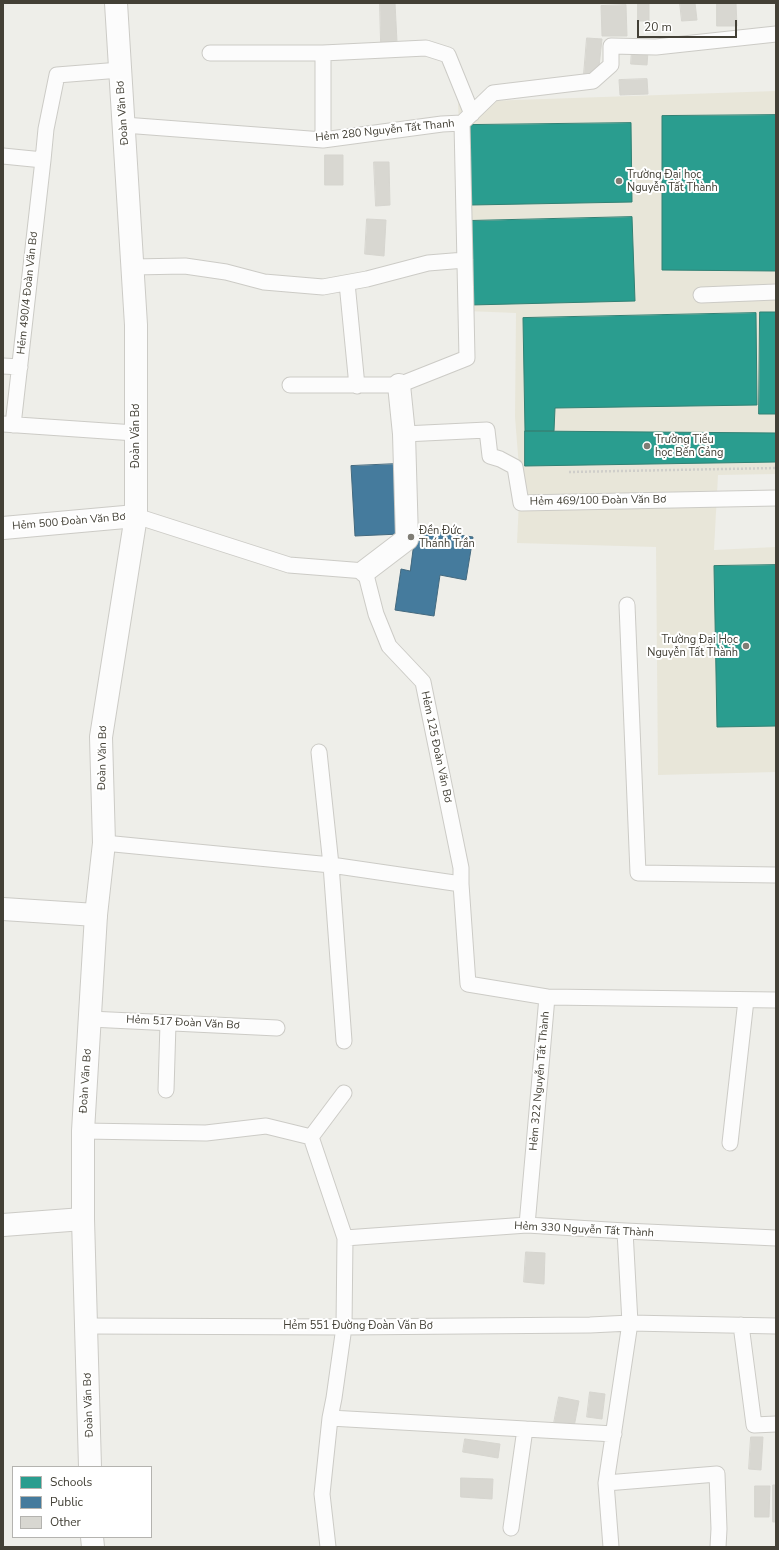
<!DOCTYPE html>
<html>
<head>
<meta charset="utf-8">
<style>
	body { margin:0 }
	#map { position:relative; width:779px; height:1550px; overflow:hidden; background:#eeeee9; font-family:"Nunito Sans",sans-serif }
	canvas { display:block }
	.frame { position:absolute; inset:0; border:4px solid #434036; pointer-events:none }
	.legend { position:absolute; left:12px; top:1466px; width:140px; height:72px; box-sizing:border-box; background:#fff; border:1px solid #b4b3af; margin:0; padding:5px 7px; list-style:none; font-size:12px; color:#434036 }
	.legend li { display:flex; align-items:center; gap:8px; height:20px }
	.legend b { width:20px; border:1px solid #b4b3af }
	.scale { position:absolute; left:637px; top:20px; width:100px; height:18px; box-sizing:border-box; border:2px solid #434036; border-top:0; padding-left:5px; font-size:12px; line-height:14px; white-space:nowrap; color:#434036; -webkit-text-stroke:3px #fff; paint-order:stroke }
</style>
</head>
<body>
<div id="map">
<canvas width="779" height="1550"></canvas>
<div class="frame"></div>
<ul class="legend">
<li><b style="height:11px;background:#2a9d8f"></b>Schools</li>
<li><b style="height:11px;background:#457b9d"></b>Public</li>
<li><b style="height:11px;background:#d8d7d1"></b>Other</li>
</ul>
<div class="scale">20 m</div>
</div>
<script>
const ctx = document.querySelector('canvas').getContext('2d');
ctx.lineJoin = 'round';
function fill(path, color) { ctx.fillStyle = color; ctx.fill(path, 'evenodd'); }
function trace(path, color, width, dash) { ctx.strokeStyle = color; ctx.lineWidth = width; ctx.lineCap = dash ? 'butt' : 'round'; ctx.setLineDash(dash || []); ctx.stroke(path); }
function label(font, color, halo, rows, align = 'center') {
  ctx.font = font + ' "Nunito Sans",sans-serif'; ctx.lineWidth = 4; ctx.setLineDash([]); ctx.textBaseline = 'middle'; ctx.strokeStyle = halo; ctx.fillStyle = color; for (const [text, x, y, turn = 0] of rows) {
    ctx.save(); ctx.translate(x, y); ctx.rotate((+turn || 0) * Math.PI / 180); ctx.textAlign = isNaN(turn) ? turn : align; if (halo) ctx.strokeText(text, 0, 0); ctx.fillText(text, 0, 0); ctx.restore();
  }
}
fill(new Path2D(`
	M776,91V474L718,475L714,550L776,547V772L658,775L656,547L517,543L520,480L515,417L516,313L467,311L458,102Z`), '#e8e6d9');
const schools = new Path2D(`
	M776,115V271L662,270V116Z
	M631,123L632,202L471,205L470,125Z
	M632,217L635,301L470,305L467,221Z
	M760,312H776V414H759Z
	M756,313L757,405L555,408L554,431H525L523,318Z
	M525,431L776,433V462L525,466Z
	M776,565V726L717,727L714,566Z`);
fill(schools, '#2a9d8f');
trace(schools, '#328174', 1);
const public = new Path2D(`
	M397,464L400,534L355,536L351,466Z
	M416,529L473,537L466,580L440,575L434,616L395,610L401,569L410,571Z`);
fill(public, '#457b9d');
trace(public, '#44697e', 1);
const building = new Path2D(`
	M380,3H395L397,42L381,43Z
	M638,3H649V21H638Z
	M680,3H695L697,20L682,21Z
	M717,3H736L737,26H717Z
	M626,5L627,36H602L601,6Z
	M587,38L602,39L598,76L584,74Z
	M632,50L648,51L647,65L631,64Z
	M647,79L648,94L620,95L619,80Z
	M325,155H343V185H325Z
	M374,162H389L390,205L376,206Z
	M367,219L386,220L384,256L365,254Z
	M526,1252L545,1253L544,1284L524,1282Z
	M590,1392L605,1394L602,1419L587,1417Z
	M559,1397L579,1401L574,1427L554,1423Z
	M751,1437H763L761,1470L749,1469Z
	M465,1439L500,1444L498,1458L463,1452Z
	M461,1478L493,1479L492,1499L461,1497Z
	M773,1485H776V1522H773Z
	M755,1486H770L769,1517H755Z`);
fill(building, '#d8d7d1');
trace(building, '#d6d5cf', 1);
const service = new Path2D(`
	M210,53H323V140
	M323,53L426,48L448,55L472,114
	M124,125L323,140L442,124L462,123L493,93L593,81L611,65V46L656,47L776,34
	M3,156L43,160L46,129L57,75L120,70
	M133,267L185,266L226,272L264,282L323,287L367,279L428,263L465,260
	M347,283L357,386
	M701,295L776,292
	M3,366L20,367
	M290,385H399L467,358L462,123
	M3,424L135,433
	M13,425L43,160
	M404,434L487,430L490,456L500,459L515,467L521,503L776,498
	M136,516L289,565L365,571L376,614L389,646L423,682L461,868V884L468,984L547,997
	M627,605L638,873L776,875
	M319,752L331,865L461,884
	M104,843L331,865L344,1041
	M90,1019L277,1028
	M166,1090L168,1023
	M83,1131L206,1133L266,1126L311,1137
	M730,1143L746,1000
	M527,1225L547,997L776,1000
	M345,1238L527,1225L625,1231L776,1238
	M741,1325L754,1425L776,1424
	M87,1326L344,1327L590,1325L630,1323L776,1326
	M330,1418L614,1434
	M606,1483L717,1474L719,1529L718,1547
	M511,1528L525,1429
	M328,1547L322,1494L330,1418L334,1398L344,1327L345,1238L311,1137L344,1093
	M611,1547L606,1483L630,1323L625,1231`);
const minor = new Path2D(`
	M3,528L136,516
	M365,571L407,539L404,434L399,385
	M3,909L96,915
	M3,1225L83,1219`);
const tertiary = new Path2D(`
	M90,1467L83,1219V1131L96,915L104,843L101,737L136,516V325L116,3
	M92,1537L93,1547`);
trace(service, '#cccbc6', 17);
trace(minor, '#cccbc6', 24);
trace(tertiary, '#cccbc6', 24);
trace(new Path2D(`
	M569,472L776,468`), '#cfceca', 2.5, [2, 2]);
trace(service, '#fcfcfc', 15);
trace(minor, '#fcfcfc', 22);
trace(tertiary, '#fcfcfc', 22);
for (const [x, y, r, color] of [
	[619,181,4,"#7f7d75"],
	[647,446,4,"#7f7d75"],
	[411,537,4,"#7f7d75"],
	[746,646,4,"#7f7d75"]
]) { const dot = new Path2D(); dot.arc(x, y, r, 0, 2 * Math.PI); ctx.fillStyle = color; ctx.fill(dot); trace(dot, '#fff', 1.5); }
label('11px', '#434036', '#fff', [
	["Đoàn Văn Bơ",123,113,-94],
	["Hẻm 280 Nguyễn Tất Thanh",385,131,-6],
	["Hẻm 490/4 Đoàn Văn Bơ",28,293,-84],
	["Đoàn Văn Bơ",136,436,-90],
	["Hẻm 469/100 Đoàn Văn Bơ",598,501,-1],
	["Hẻm 500 Đoàn Văn Bơ",69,522,-5],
	["Hẻm 125 Đoàn Văn Bơ",436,747,78],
	["Đoàn Văn Bơ",103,758,-89],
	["Hẻm 517 Đoàn Văn Bơ",183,1023,3],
	["Đoàn Văn Bơ",86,1081,-86],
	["Hẻm 322 Nguyễn Tất Thành",540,1081,-85],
	["Hẻm 330 Nguyễn Tất Thành",584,1230,3],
	["Hẻm 551 Đường Đoàn Văn Bơ",358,1326],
	["Đoàn Văn Bơ",89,1405,-92]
]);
label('11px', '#434036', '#fff', [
	["Trường Đại học",627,175],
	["Nguyễn Tất Thành",627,188],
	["Trường Tiểu",655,440],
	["học Bến Cảng",655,453],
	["Đền Đức",419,531],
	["Thánh Trần",419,544],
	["Trường Đại Học",738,640,"right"],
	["Nguyễn Tất Thành",738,653,"right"]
], 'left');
</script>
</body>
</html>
